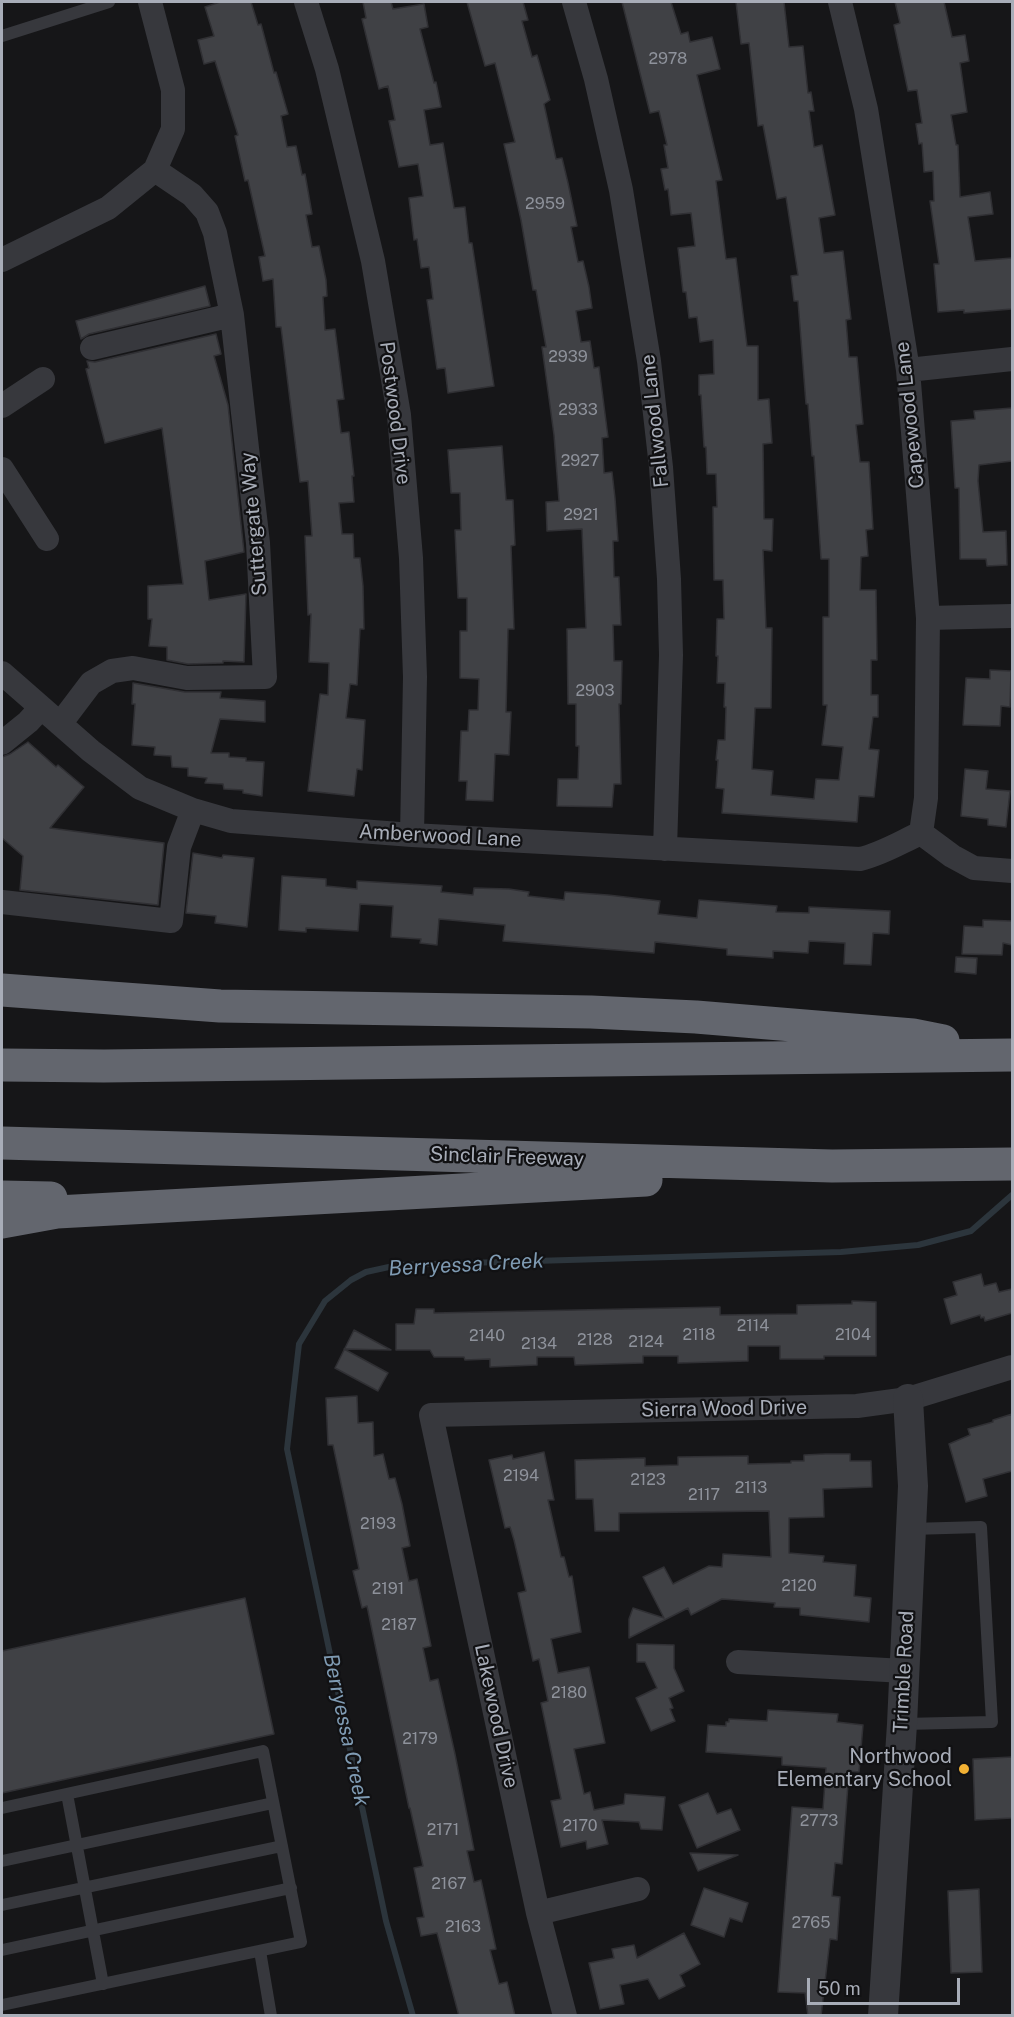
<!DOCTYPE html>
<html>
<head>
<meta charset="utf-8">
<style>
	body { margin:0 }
	#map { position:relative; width:1014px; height:2017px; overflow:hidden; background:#161618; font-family:"Public Sans",sans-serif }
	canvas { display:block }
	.frame { position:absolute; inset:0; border:3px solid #a8adb8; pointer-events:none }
	.scale { position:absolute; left:807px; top:1978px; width:153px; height:27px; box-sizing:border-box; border:3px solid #a8adb8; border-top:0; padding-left:8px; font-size:18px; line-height:21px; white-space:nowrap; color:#a8adb8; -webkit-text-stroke:4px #111113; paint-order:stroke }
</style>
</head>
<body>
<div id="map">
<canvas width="1014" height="2017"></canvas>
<div class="frame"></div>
<div class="scale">50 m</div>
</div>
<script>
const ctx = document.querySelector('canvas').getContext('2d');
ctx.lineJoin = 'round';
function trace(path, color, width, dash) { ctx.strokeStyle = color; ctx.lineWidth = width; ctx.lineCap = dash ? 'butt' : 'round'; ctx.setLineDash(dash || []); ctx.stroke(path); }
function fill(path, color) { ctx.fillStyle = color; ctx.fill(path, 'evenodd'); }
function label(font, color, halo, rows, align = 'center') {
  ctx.font = font + ' "Public Sans",sans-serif'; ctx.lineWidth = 4.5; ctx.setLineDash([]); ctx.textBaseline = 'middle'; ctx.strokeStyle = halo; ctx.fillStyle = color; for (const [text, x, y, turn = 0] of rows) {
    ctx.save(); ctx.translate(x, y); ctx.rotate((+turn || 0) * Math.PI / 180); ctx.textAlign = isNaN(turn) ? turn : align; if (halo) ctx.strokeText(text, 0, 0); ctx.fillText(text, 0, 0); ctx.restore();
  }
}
trace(new Path2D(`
	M413,2016L386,1921L287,1449L299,1344L325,1301L351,1280L366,1272L398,1265L841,1252L918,1245L971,1231L1012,1195`), '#2c353c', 6);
const building = new Path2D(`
	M220,2H251L258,25L261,24L274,73L276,72L288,114L281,116L287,147L296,146L302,175L305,174L312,214L306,215L312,247L319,246L326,280L327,296L323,297L325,330L335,329L344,399L337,400L341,433L349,432L354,476H352L354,502L339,503L342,534H353L354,558H360L363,586L364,629H360L357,685L350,684L346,718L365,720L362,770L357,769L354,796L308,791L320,694L328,695L329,663L309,662L311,614L308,615L305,536H312L308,481L300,482L281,327H276L273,279L263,281L259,257L265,256L248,180L245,181L235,136L238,135L215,61L204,64L198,40L214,36L205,7Z
	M363,2H391L393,9L424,4L428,27L420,29L434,83L436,82L441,107L424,110L430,145L443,143L454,208L465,207L469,243H472L494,386L448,393L445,368L437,369L427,300L433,299L429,267L421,268L417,239L414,240L409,198L423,196L418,164L399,167L389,121L395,120L388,86L379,89L362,19L366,18Z
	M467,2H523L528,20L522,21L532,57L537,55L550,100L544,104L556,159L562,158L568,183L577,226L571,227L578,262L583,261L589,287L592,308L576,311L581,342L590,341L594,368L599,367L608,437L602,438L604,473L612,472L615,498L618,541H613L614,577H619L621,625H613L614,661H622L621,704H619L621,784H614L612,807L557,806L558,779H578L579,746H576V704H568L567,629L586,628L582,529L547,531L546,502L559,501L554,435L542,347H546L536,290H533L521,220L504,144L515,142L495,63L485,66Z
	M622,2H671L681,34L688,32L690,42L712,37L720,69L697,75L722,180L716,181L726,259L736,258L747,346H758V400L769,399L772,443L763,444L764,519H773L772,551L763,550L766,628H772L771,708H755L752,769L773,771L771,795L814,799L816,779L839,780L843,747L822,745L827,705H823V617H829V559H821L814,456H812L808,404H806L798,301H794L791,276L798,275L786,197L777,199L763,125L758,126L749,43L741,44L736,2H784L789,47L803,46L808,93L811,92L814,111H809L814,147L822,145L835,215L819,218L824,253L843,251L851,319L846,320L849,357H857L863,424L856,425L860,462H869L873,529L866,530L868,556L861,557L860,590H876L877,660H871V695H878V717H873L869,749L879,750L874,797L859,796L857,822L722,813L724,789L716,788L718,760H716L718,740H725L726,707H724L725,683H717L718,656H716L717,619H724L723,580H714L713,507H717L716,474H707L706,447H704L701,395H699V375L714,374L713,340L700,342L697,317L689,318L686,292H683L678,248L695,246L691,213L671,215L668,189L665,190L661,169L668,168L664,145H667L659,111L650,113Z
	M895,2H944L952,37L965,35L969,61L960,63L967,112L951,115L956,145H958L960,197L990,192L993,214L968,217L975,261L1012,258V309L964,313V310L938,312L934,264H939L930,201H934L933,171L924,172L922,143L919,144L916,124L922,123L917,90L908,91L894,25L900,23Z
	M205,286L210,306L89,334L81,339L76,321Z
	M216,334L221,354L214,356L228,405L244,552L205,561L209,600L246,594L244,662L223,661V663L188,664L167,660V647L149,646L152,619H148V586L183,584L162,428L105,443L86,369L89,368L87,361L95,362Z
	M1012,408V461L979,465L978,481L983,532L1006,531L1007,565L987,566L986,559H960L959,488H955L951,421L975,419L974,411Z
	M502,446L506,500H513L515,545L511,546L514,629H508L506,712H511L509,755L495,754L493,801L466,800L467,781H459L461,731H468L469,710H478L479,679L460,678V631H467V598H458L455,530H461L460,493H451L448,450Z
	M990,670L1011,671L1010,707L1001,706L1000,726L963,725L966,678L990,679Z
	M133,683L185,692H221L220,698L265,701V722L220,719L211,753H229V757L246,758V761L264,762L262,796L243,793V790L224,789L223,784L205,783L207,778L188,776V768L172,767L171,756L154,755L155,747L132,745L135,704H132Z
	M28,742L56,767L58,765L84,787L50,828L164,843L158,905L20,890L23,856L2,838V757L10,754Z
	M965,769L988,771L986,789L1010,791L1006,827L988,825V819L961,816Z
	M193,853L222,858L223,855L254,858L247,927L215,923L216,916L186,913Z
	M282,876L326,879V886L357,889V881L442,886L441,892L473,895L474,888L509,889L529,892L528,896L564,900L565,892L608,895L660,901L658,914L697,918L699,900L777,906L776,912L809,913V907L890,911L889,934L873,933L871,965L844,964L845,943L809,941L808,953L773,951V958L727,955V949L655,942L654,953L503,941L505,925L439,919L437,945L420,943L421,939L391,937L393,906L360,904L358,931L306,928V932L279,930Z
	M983,920L1012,921V945L1003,943L1002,955L962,954L964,926L983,927Z
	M956,957L977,958L976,974L955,972Z
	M981,1274L984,1286L996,1283L999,1292L1012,1289V1313L985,1321L984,1317L981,1318L980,1315L951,1324L944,1299L957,1295L953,1282Z
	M852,1301L876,1302V1356H824V1359H780V1346H748V1361L678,1363V1356H643V1363L575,1365L574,1357H537V1365L490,1367V1359L465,1360L464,1357H434L430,1350H396V1324H414L416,1309H434V1313L720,1307V1315L797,1314V1305L852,1304Z
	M354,1330L391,1350L344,1349L388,1373L378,1391L335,1368Z
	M357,1396L358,1423L373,1422L374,1456L383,1454L389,1479L395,1478L402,1504L410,1546L402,1548L409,1581L417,1579L431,1646L423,1648L430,1681L438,1679L455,1754L474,1850L467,1851L474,1882L481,1880L496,1949L490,1950L499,1984L507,1982L515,2016H459L437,1933L421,1936L417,1918L424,1917L414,1868L423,1866L410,1808H409L367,1606L362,1608L353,1571L359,1569L333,1445H328L326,1398Z
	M1012,1414V1471L983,1479L987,1496L966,1502L949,1444L970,1435L968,1429L993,1422V1420Z
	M544,1452L554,1500H548L561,1557H564L569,1577L572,1576L581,1632L551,1639L558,1673L589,1667L605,1743L574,1749L584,1794L590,1792L594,1810L624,1804L625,1794L665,1797L662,1830L641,1829L639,1822L602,1820L608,1844L587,1849L586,1841L561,1847L551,1801L561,1799L541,1703L548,1701L539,1659L533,1661L518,1593L526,1591L514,1540L510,1527L505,1528L489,1460L512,1455L513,1459Z
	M825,1454H850V1461H871L872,1487L823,1489L824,1517L789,1518V1553L824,1556L823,1562L856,1565L854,1596L871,1598L869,1622L800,1615V1608L774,1607L775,1603L722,1599L691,1615L688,1608L629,1638V1619L633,1608L664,1618L643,1577L664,1567L673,1584L709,1566L722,1567L723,1554L771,1557L769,1511L619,1513V1531H595L593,1499H576L575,1460L645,1458V1466L678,1465V1457L748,1456V1464L791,1463V1461H804V1455Z
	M245,1598L274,1734L2,1793V1651Z
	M637,1644L674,1645V1668L684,1691L669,1698L673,1708L670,1709L675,1721L651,1731L636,1698L657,1688L645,1662H637Z
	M768,1710L838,1714L837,1722L863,1725L859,1772L849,1771L842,1864L835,1863L832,1896L840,1897L837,1940L830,1939L821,2016H808L805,1993L778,1992L792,1807L823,1809L826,1768L782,1765V1757L706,1752L708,1725L726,1726V1722H729V1719L767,1721Z
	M1012,1757V1818L975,1820L973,1759Z
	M708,1793L717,1814L731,1809L740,1830L697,1848L679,1805Z
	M690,1853L738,1855L698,1871Z
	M704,1888L748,1903L742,1922L730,1918L724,1937L691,1925Z
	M979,1889L982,1972L951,1973L948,1891Z
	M684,1933L700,1964L680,1975L685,1986L659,1999L648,1979L620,1985L624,2004L600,2009L589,1963L614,1958L612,1949L634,1945L637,1958Z`);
fill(building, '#404145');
trace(building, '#303034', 1.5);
trace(new Path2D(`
	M2,36L109,2
	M903,1724L992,1722L981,1527L911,1529
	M67,1794L103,1984
	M2,1808L263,1751L301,1942L2,2005
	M2,1861L273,1803
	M2,1905L282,1846
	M2,1950L291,1888
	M260,1951L271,2016`), '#37383d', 12);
trace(new Path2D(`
	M306,2L327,69L373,261L399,415L411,558L415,677L412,835
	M574,2L596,79L621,190L649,361L661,467L669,579L671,655L665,849
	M840,2L866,109L908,370L928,618L926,798L921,833
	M2,260L108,208L155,170L173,129V90L150,2
	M92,348L232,315
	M908,370L1012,359
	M2,406L43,379
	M2,469L47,539
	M928,618L1012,616
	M2,673L91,751L140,788L193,810L231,821L412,835L860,859C882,854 901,842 921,833
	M60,724L91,683L112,671L133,668L187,678L265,677L258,543L248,457L232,315L215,233L207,212L192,195L155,170
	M2,743L28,722L41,708
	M921,833L952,856L974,868L1012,871
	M2,902L171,921L179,847L193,810
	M738,1662L905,1671
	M538,1913L638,1889
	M565,2016L538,1913L431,1415L857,1406L908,1399L1012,1367`), '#37383d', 24);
trace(new Path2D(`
	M883,2016L902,1724L911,1529L913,1486L908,1399`), '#37383d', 30);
trace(new Path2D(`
	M2,990L220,1006L591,1012L696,1017L913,1035L943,1041
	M2,1065L104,1066L1012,1055
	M2,1143L832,1166L1012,1164
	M2,1197L51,1198
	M2,1222L57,1212L646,1180`), '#63666e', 33);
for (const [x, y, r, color] of [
	[964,1769,6,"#f2b134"]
]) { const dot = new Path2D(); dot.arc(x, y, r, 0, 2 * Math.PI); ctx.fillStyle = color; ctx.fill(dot); trace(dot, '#111113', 2); }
label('16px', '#8e929b', null, [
	["2978",668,59],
	["2959",545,204],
	["2939",568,357],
	["2933",578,410],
	["2927",580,461],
	["2921",581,515],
	["2903",595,691],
	["2114",753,1326],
	["2118",699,1335],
	["2104",853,1335],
	["2140",487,1336],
	["2128",595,1340],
	["2124",646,1342],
	["2134",539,1344],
	["2194",521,1476],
	["2123",648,1480],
	["2113",751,1488],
	["2117",704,1495],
	["2193",378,1524],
	["2120",799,1586],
	["2191",388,1589],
	["2187",399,1625],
	["2180",569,1693],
	["2179",420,1739],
	["2773",819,1821],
	["2170",580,1826],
	["2171",443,1830],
	["2167",449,1884],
	["2765",811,1923],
	["2163",463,1927]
]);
label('20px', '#a8adb8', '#111113', [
	["Postwood Drive",395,413,83],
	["Capewood Lane",910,415,-96],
	["Fallwood Lane",655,421,-96],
	["Suttergate Way",254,524,-95],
	["Amberwood Lane",440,836,3],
	["Sinclair Freeway",507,1157,2],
	["Sierra Wood Drive",724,1409,-1],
	["Trimble Road",904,1672,-87],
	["Lakewood Drive",496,1716,78]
]);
label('20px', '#a8adb8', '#111113', [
	["Northwood",952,1757],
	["Elementary School",952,1780]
], 'right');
label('italic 21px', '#7f9bb3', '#111113', [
	["Berryessa Creek",466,1265,-3],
	["Berryessa Creek",346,1730,78]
]);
</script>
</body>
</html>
